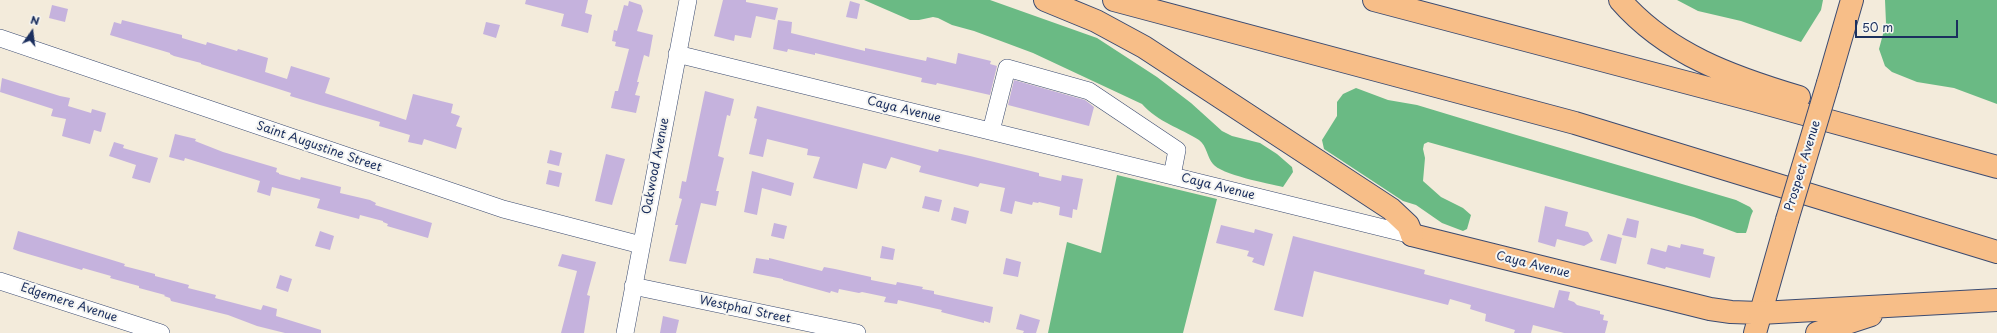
<!DOCTYPE html>
<html>
<head>
<meta charset="utf-8">
<style>
	body { margin:0 }
	#map { position:relative; width:1997px; height:333px; overflow:hidden; background:#f3ebdb; font-family:"Playpen Sans",sans-serif }
	canvas { display:block }
	.north { position:absolute; left:12px; top:12px; width:40px; height:40px; -webkit-text-stroke:3px #f6f6f2; paint-order:stroke; rotate:14deg; font-size:11px; font-weight:700; line-height:16px; text-align:center; color:#1b2f5e }
	.north::after { content:''; display:block; margin:auto; width:14px; height:18px; background:#1b2f5e; clip-path:polygon(50% 0,100% 100%,50% 72%,0 100%) }
	.scale { position:absolute; left:1855px; top:20px; width:103px; height:18px; box-sizing:border-box; border:2px solid #1b2f5e; border-top:0; padding-left:5px; font-size:12px; line-height:14px; white-space:nowrap; color:#1b2f5e; -webkit-text-stroke:3px #f6f6f2; paint-order:stroke }
</style>
</head>
<body>
<div id="map">
<canvas width="1997" height="333"></canvas>
<div class="north">N</div>
<div class="scale">50 m</div>
</div>
<script>
const ctx = document.querySelector('canvas').getContext('2d');
ctx.lineJoin = 'round';
function fill(path, color) { ctx.fillStyle = color; ctx.fill(path, 'evenodd'); }
function trace(path, color, width, dash) { ctx.strokeStyle = color; ctx.lineWidth = width; ctx.lineCap = dash ? 'butt' : 'round'; ctx.setLineDash(dash || []); ctx.stroke(path); }
function label(font, color, halo, rows, align = 'center') {
  ctx.font = font + ' "Playpen Sans",sans-serif'; ctx.lineWidth = 4; ctx.setLineDash([]); ctx.textBaseline = 'middle'; ctx.strokeStyle = halo; ctx.fillStyle = color; for (const [text, x, y, turn = 0] of rows) {
    ctx.save(); ctx.translate(x, y); ctx.rotate((+turn || 0) * Math.PI / 180); ctx.textAlign = isNaN(turn) ? turn : align; if (halo) ctx.strokeText(text, 0, 0); ctx.fillText(text, 0, 0); ctx.restore();
  }
}
fill(new Path2D(`
	M864,0H990L1097,38L1157,77L1191,103L1222,131L1232,136L1260,143L1277,154L1292,167L1293,172L1283,187C1269,184 1220,174 1213,164C1207,157 1207,146 1199,140C1180,128 1158,122 1142,104L1033,53L974,31L952,25L938,18L933,17L919,20H910Z
	M1677,0H1823L1821,10L1801,42L1741,21L1698,11Z
	M1885,0H1997V104L1954,88L1917,82L1892,72L1885,66L1879,49L1886,23Z
	M1356,88L1388,100L1417,105L1513,134L1736,200L1750,207L1753,211C1749,219 1749,226 1746,233H1737L1694,217L1428,142L1424,144L1423,149L1425,158L1423,181L1441,197L1463,208L1471,215L1467,229L1463,231L1442,223L1416,205L1403,201L1324,149L1322,140L1337,116V102L1343,94Z
	M1117,175L1217,199L1183,333H1048L1067,242L1101,253Z`), '#6aba84');
fill(new Path2D(`
	M526,0H588L585,13L592,15L588,33L561,26L564,14L525,4Z
	M723,0H746V2L778,8L775,20L756,16L751,38L735,35L734,41L714,36Z
	M629,1L641,5L643,11L637,31L653,35L649,57L644,55L637,82H639L635,95L640,96L636,113L611,108L615,91H618L629,49L615,46L616,42L612,41L614,30L617,31L624,5L628,6Z
	M850,1L860,4L857,19L846,17Z
	M52,5L68,9L65,22L49,18Z
	M122,20L182,35V38L206,45L207,42L237,51L238,49L268,58L265,72L287,79L291,66L330,78L325,93L406,120L413,94L453,104L451,113L460,116L456,126L462,128L456,149L424,139L422,145L408,142L410,135L379,126L380,122L320,105L290,96L291,93L201,64V63L174,56L170,54V53L110,35L114,22L121,24Z
	M778,20L792,22L791,33L865,51V48L926,61L927,57L956,64L958,53L991,61L990,64L997,66L990,95L937,83L936,85L921,82L922,78L815,53V55L788,49L787,52L773,49Z
	M486,22L500,25L496,38L483,34Z
	M2,78L60,96L70,98L68,106L91,113L92,109L106,113L101,132L94,130L90,144L62,136L66,119L51,116L53,109L0,92Z
	M1014,80L1085,100L1094,107L1089,126L1008,105Z
	M705,91L734,99L730,116L727,115L718,156L724,158L716,191H719L716,206L701,203L686,264L669,261L678,225H675L682,199L679,198L682,181L686,182Z
	M757,106L938,152L939,149L970,156L1039,173V176L1061,181L1062,175L1083,179L1077,210L1073,209L1072,218L1059,215L1060,207L1039,202L1038,203L1033,202L1032,205L1015,201L1012,214L1000,211L1005,188L980,183L978,187L919,172L921,166L891,157L886,169L863,163L857,189L813,178L820,157L807,155L808,149L767,139L763,157L749,154L757,119L754,118Z
	M175,134L196,139L195,141L223,152L277,168L276,172L279,173V174L300,180L301,177L341,187L340,193L370,200L376,203L375,205L432,223L428,238L387,226L388,224L383,222V221L360,215L359,219L317,208L320,199L272,187L270,196L257,192L260,181L185,158L184,161L169,157Z
	M114,142L124,145L123,148L158,158L150,183L132,178L136,165L109,156Z
	M550,150L562,153L559,166L547,163Z
	M606,154L625,159L612,205L595,201Z
	M549,170L562,173L559,187L546,184Z
	M752,171L794,183L791,196L762,188L757,215L744,212Z
	M925,196L942,200L939,212L922,208Z
	M1545,206L1568,212L1565,226L1588,232L1593,241L1584,246L1557,239L1555,247L1538,242Z
	M954,207L969,211L966,224L951,220Z
	M1627,218L1639,221L1636,238L1622,235Z
	M774,223L787,226L784,239L771,236Z
	M1221,225L1254,233L1255,229L1273,234L1264,266L1252,262L1254,258L1247,256L1249,251L1216,243Z
	M18,231L125,264L124,266L155,274V276L189,285L188,288L216,295L215,298L261,310L263,305L277,309L276,316L321,330V333H285L257,326L228,315L171,301L170,298L164,296L165,295L139,288V286L110,278L111,276L83,268L82,270L18,251L13,249Z
	M320,231L334,236L330,250L315,246Z
	M1608,234L1622,238L1616,264L1600,260Z
	M1293,236L1425,270L1424,274L1554,308L1559,290L1570,292L1568,300L1574,302L1577,305L1600,311V314L1604,315L1603,320L1608,321L1605,333H1564L1533,325L1531,333H1514L1515,330L1485,321L1486,314L1470,309L1471,305L1450,299L1448,305L1314,271L1303,317L1274,310Z
	M1681,244L1704,249L1703,254L1715,257L1710,278L1666,267L1665,269L1647,264L1651,248L1666,252L1668,245L1680,248Z
	M882,246L895,249L893,260L880,258Z
	M562,254L596,262L587,295L590,296L584,333H561L577,271L558,266Z
	M756,258L769,260V258L822,271L824,267L835,269L871,277V280L896,285L897,282L923,287L922,289L934,291V294L993,307L990,323L984,321V323L941,312L942,310L898,300L897,304L884,302L886,297L862,292L859,293L839,289L838,293L831,291L830,293L783,280V279L753,273Z
	M1006,258L1021,262L1018,277L1003,274Z
	M280,275L292,279L288,292L276,288Z
	M1020,314L1040,320L1036,333H1023L1024,331L1016,329Z
	M663,316L679,320L676,333H660Z`), '#c5b2dd');
const minor = new Path2D(`
	M0,38L503,209L641,245
	M677,54L1412,235
	M991,131L1007,68L1089,91L1177,150L1172,176
	M0,281L161,333
	M633,286L857,333
	M625,333L688,0`);
const major = new Path2D(`
	M1828,83L1852,0
	M1412,235L1710,309L1731,312L1760,313
	M1755,333L1787,220`);
const highway = new Path2D(`
	M1045,0L1096,21L1144,47L1391,209L1408,225L1412,235
	M1114,0L1575,123L1997,252
	M1374,0L1753,100L1997,167
	M1620,0C1667,54 1732,77 1799,97
	M1760,313L1997,300
	M1817,333L1871,315`);
trace(minor, '#3b4b71', 18);
trace(major, '#3b4b71', 24);
trace(highway, '#3b4b71', 24);
trace(minor, '#fff', 17);
trace(major, '#f7be88', 22);
trace(highway, '#f7be88', 22);
const majorBridge = new Path2D(`
	M1787,220L1828,83`);
trace(majorBridge, '#3b4b71', 24, []);
trace(majorBridge, '#f7be88', 22);
label('12px', '#1b2f5e', '#f6f6f2', [
	["Caya Avenue",904,110,14],
	["Saint Augustine Street",319,147,19],
	["Oakwood Avenue",656,166,-79],
	["Prospect Avenue",1803,166,-73],
	["Caya Avenue",1218,187,14],
	["Caya Avenue",1533,265,14],
	["Edgemere Avenue",69,303,18],
	["Westphal Street",745,310,12]
]);
</script>
</body>
</html>
